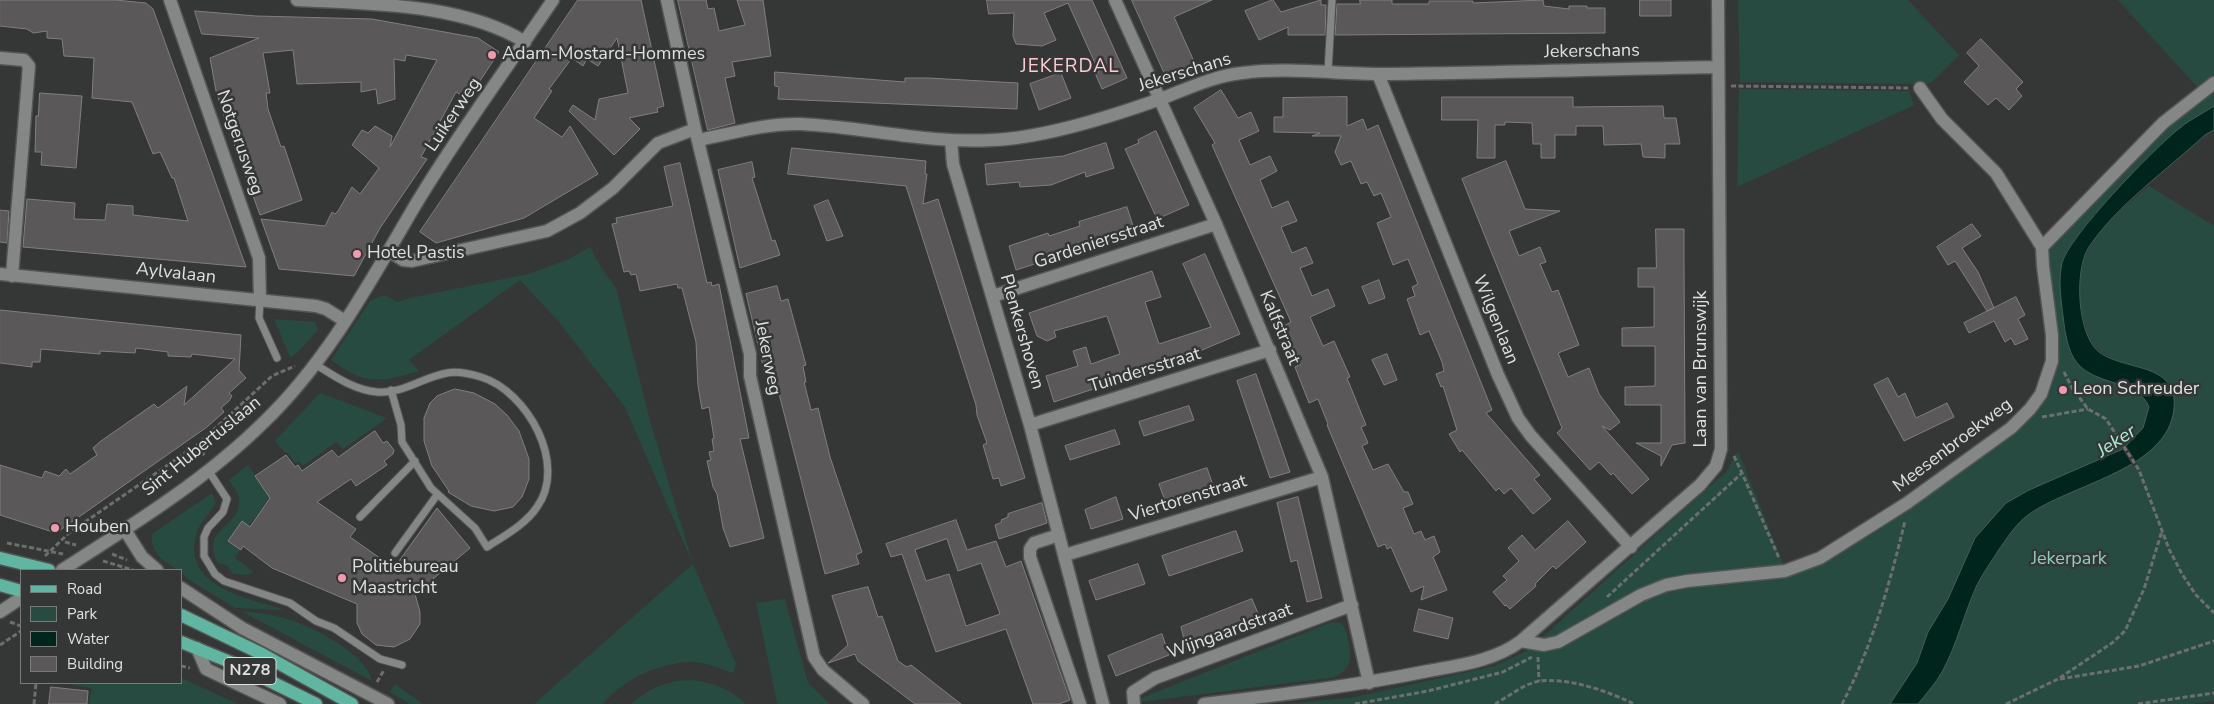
<!DOCTYPE html>
<html>
<head>
<meta charset="utf-8">
<style>
	body { margin:0 }
	#map { position:relative; width:2214px; height:704px; overflow:hidden; background:#343736; font-family:"Nunito Sans",sans-serif }
	canvas { display:block }
	.legend { position:absolute; left:20px; top:569px; width:162px; height:115px; box-sizing:border-box; background:#343736; border:1px solid #787b7a; margin:0; padding:6px 9px; list-style:none; font-size:15px; color:#dfe1e0 }
	.legend li { display:flex; align-items:center; gap:10px; height:25px }
	.legend b { width:25px; border:1px solid #787b7a }
</style>
</head>
<body>
<div id="map">
<canvas width="2214" height="704"></canvas>
<ul class="legend">
<li><b style="height:6px;background:#61b6a1"></b>Road</li>
<li><b style="height:14px;background:#284b41"></b>Park</li>
<li><b style="height:14px;background:#00251c"></b>Water</li>
<li><b style="height:14px;background:#5b5859"></b>Building</li>
</ul>
</div>
<script>
const ctx = document.querySelector('canvas').getContext('2d');
ctx.lineJoin = 'round';
function fill(path, color) { ctx.fillStyle = color; ctx.fill(path, 'evenodd'); }
function trace(path, color, width, dash) { ctx.strokeStyle = color; ctx.lineWidth = width; ctx.lineCap = dash ? 'butt' : 'round'; ctx.setLineDash(dash || []); ctx.stroke(path); }
function label(font, color, halo, rows, align = 'center') {
  ctx.font = font + ' "Nunito Sans",sans-serif'; ctx.lineWidth = 5; ctx.setLineDash([]); ctx.textBaseline = 'middle'; ctx.strokeStyle = halo; ctx.fillStyle = color; for (const [text, x, y, turn = 0] of rows) {
    ctx.save(); ctx.translate(x, y); ctx.rotate((+turn || 0) * Math.PI / 180); ctx.textAlign = isNaN(turn) ? turn : align; if (halo) ctx.strokeText(text, 0, 0); ctx.fillText(text, 0, 0); ctx.restore();
  }
}
fill(new Path2D(`
	M1738,0H1908L1959,55L1932,82L1927,84L1740,82Z
	M2118,0H2214V79L2200,90Z
	M1739,89L1909,91L1914,105L1737,187Z
	M2214,89V106C2202,114 2187,121 2176,131C2152,152 2068,237 2062,264C2057,286 2063,310 2065,332L2128,388L2173,411L2109,356C2093,350 2088,336 2084,321C2068,252 2101,227 2149,186L2214,226V701L2191,704H1288L1355,697L1463,673L1494,666L1527,651L1718,479L1727,471L1738,451L1785,568C1840,549 2045,415 2058,360C2067,324 2040,280 2052,244L2160,132Z
	M590,247L600,266L616,288L650,421L693,564L736,664L733,673C719,668 703,661 688,662C657,664 622,680 603,704H534L693,564L625,407L559,322L520,280L409,360L419,371C378,383 366,385 331,360L370,301L384,295L397,302L410,298L529,274L569,259Z
	M274,319L315,322L318,330L297,353L290,357Z
	M320,393L387,418L343,449L336,442L303,466L299,461L295,463L287,452L285,453L275,441Z
	M248,465L270,496L249,526L242,521L228,541L240,550L235,558L254,572L246,575L233,574L227,565L218,563C201,530 235,529 239,505C241,496 234,487 229,480Z
	M212,493L216,502C211,514 199,522 196,535C182,588 249,598 285,610L235,608L185,577L181,570H177C163,560 150,553 152,534Z
	M785,599L808,683L830,704H779L777,702L756,603Z
	M241,611C257,613 272,614 287,619C312,626 367,654 372,681Z
	M1332,622L1340,623C1346,627 1347,633 1348,640C1352,657 1352,668 1335,677L1140,702L1139,699Z
	M181,678L238,704H89L92,688L62,683H181Z
	M691,680C712,682 730,689 746,704H631C648,689 667,680 691,680Z
	M395,684L423,704H410L390,692Z`), '#284b41');
const water = new Path2D(`
	M2214,106V130L2205,135C2169,168 2115,207 2089,247C2074,269 2077,335 2099,352C2125,372 2184,361 2173,415C2161,471 2069,485 2028,515C2015,525 2007,538 1998,551C1991,562 1983,573 1977,585C1964,613 1957,645 1942,672C1935,684 1926,694 1918,704H1890L1917,663L1928,632L1948,599L1975,538L2006,503L2029,490L2123,449L2143,428L2149,407C2139,380 2096,386 2077,363C2067,350 2065,332 2063,316C2061,299 2058,280 2062,263C2069,236 2151,152 2176,131C2187,121 2202,114 2214,106Z`);
fill(water, '#00251c');
trace(water, '#435d57', 1);
fill(new Path2D(`
	M2125,444L2138,464L2133,466L2121,447Z`), '#343736');
const building = new Path2D(`
	M0,0H115L146,3L153,9L246,267L23,247L27,199L75,203L74,219L105,220L107,204L133,206V215L188,221L174,178H172L160,152L153,154L132,102L92,98L94,58L64,56L62,39L47,38V31L33,33L27,29L0,26Z
	M578,0H641L664,106L657,108L658,112L629,118L640,129L614,155L569,111L573,105L595,120L599,99L628,93L617,38L598,66L587,59L583,66L572,58L549,89L552,91L534,118L562,137L570,126L598,174L524,218L436,243L420,232Z
	M678,0H706L708,9L714,8L719,31L745,25L737,0H763L771,56L732,62L735,76L725,78L735,123L708,130Z
	M987,0H1092L1127,78L1102,89L1095,73L1099,72L1068,3L1044,13L1056,40L1042,46L1016,44L1013,36L1014,13L989,14Z
	M1132,0H1212L1174,17L1197,68L1168,81Z
	M1273,0L1281,12L1321,0V5H1326L1325,35H1288V27L1259,40L1245,11Z
	M1360,0H1392V4H1429V1H1473V3L1543,0L1544,6L1569,9V6H1587V8H1605V33L1335,35L1337,4H1360Z
	M1640,0H1671V16H1640Z
	M195,11L256,16L372,19L478,38L499,52L468,99L456,92L421,157L427,159L380,228L354,276L279,269L261,219L325,226L332,212L335,214L338,211L352,187L360,194L379,168L352,145L362,130L368,133L375,126L392,136L390,147L437,60L406,55L405,61L394,59L395,99L378,104L376,89L361,92V82L297,84L293,50L263,53L270,93H266L268,109L281,147L284,146L302,200L260,215L226,122L216,91L210,58L259,38L202,34Z
	M1981,39L2023,82L2016,89L2022,96L2009,110L1996,98L1988,105L1964,82L1979,66L1967,53Z
	M775,72L905,82V78H928L1018,83L1017,109L778,99L779,87L775,86Z
	M1061,73L1071,98L1039,110L1030,84Z
	M1221,90L1238,118L1251,112L1259,131L1239,140L1250,165L1270,156L1277,171L1260,180L1272,208L1288,201L1297,221L1281,227L1292,253L1306,247L1313,263L1300,268L1312,296L1328,289L1335,306L1310,317L1323,346L1334,341L1350,377L1347,378L1366,425L1361,427L1368,443L1362,446L1373,470L1388,464L1404,492H1408L1413,504L1403,508L1414,534L1421,531L1425,540L1434,536L1440,552L1433,557L1447,590L1421,600L1424,586L1411,592L1391,547L1387,549L1385,544L1378,547L1327,425L1328,424L1318,399L1309,403L1295,367L1301,364L1284,326L1291,322L1212,145L1215,143L1194,108Z
	M40,93L82,96L76,168L41,165L42,152H35L36,116H38Z
	M1347,97V126L1363,119L1367,130L1378,125L1492,410L1486,413L1540,475L1534,479L1551,499L1533,514L1511,488L1504,494L1499,488L1496,491L1462,450L1460,452L1449,434L1457,430L1443,386L1441,387L1436,374L1444,371L1442,362L1429,331L1420,335L1407,299L1415,296L1412,287L1418,284L1408,259L1393,265L1377,223L1391,217L1381,193L1374,196L1367,182L1361,184L1351,161L1341,165L1335,152L1341,136H1312L1320,133L1274,132V117H1283V98Z
	M1442,97H1573V107L1663,106L1664,118H1676L1680,144H1665V158L1643,157L1641,144L1604,145L1603,126H1576V135H1555V158H1541V144H1533L1532,123L1505,122V125H1495V158H1477L1478,120H1442Z
	M1156,131L1189,205L1157,219L1125,149L1139,143L1138,140Z
	M1106,143L1114,168L1086,177L1085,172L1051,185L1020,187L1019,182L987,185L985,164L1063,156Z
	M792,148L926,161L925,174H927L923,204L938,199L1025,478L1001,486L999,478L993,479L983,445L987,443L977,415L976,405L906,186L788,174Z
	M1506,161L1525,209L1560,211L1509,231L1519,256L1540,247L1546,262L1540,264L1552,292L1558,290L1579,345L1558,353L1568,377L1589,368L1599,394L1620,422L1610,430L1602,426L1649,479L1632,494L1613,473L1611,475L1599,462L1590,470L1557,433L1562,428L1462,179Z
	M752,162L755,177L752,178L772,241L775,240L780,255L740,268L718,170Z
	M680,163L707,283L711,282L712,286L719,284L749,438L740,439L764,538L730,547L723,528L717,494L713,487L707,461L711,460L709,452L714,451L712,439L714,438L709,407L702,409L698,386L696,342L682,288H678L677,284L640,291L636,274L631,275L629,271L624,272L612,224L617,223L616,218L673,206L664,167Z
	M828,200L843,236L827,241L814,206Z
	M1127,207L1135,232L1016,270L1009,246L1048,233L1049,236L1080,226L1079,222Z
	M0,210L9,211L7,243L0,242Z
	M1972,224L1981,236L1962,248L1978,272L1994,308L1987,311L1955,261L1948,265L1937,247Z
	M1656,229H1684V261L1685,443L1672,445L1661,466V456L1636,443H1661V405H1625V387L1655,386V346H1622V328L1654,327V287H1638V268H1656Z
	M1205,254L1240,334L1195,353L1196,355L1054,402L1046,376L1078,366L1073,351L1086,347L1091,364L1120,354L1107,316L1054,331L1056,337L1047,341L1037,336L1029,313L1152,271L1161,297L1145,302L1159,344L1211,327L1183,264Z
	M1379,280L1385,298L1369,304L1362,287Z
	M777,286L781,301L788,299L806,365L803,366L806,382H804L811,410L818,408L830,457L862,552L856,555L859,564L825,574L774,374L770,375L768,371L764,370L746,294Z
	M2016,297L2025,315L2018,319L2028,339L2015,345L2011,338L2005,342L1994,321L1969,333L1964,323Z
	M0,310L241,335L239,370L246,378L229,393L232,396L229,401L221,408L224,412L207,427L56,533L0,515V465L42,478L45,471L59,476L66,469L70,474L97,455L93,448L101,441L154,404L158,408L187,386L184,405L235,359L192,354L191,357L168,356V352L136,348L135,353L100,351V354L41,349L40,362H32V367L0,363Z
	M1387,354L1397,380L1384,385L1372,360Z
	M1256,374L1290,472L1270,478L1237,381Z
	M1888,378L1898,397L1905,393L1916,418L1947,403L1954,417L1904,441L1874,385Z
	M455,389L474,393L495,404L507,415L519,431L529,459V479L522,497L513,507L494,511L471,506L448,492L449,491L432,466L424,441V418L430,403L437,396Z
	M1189,406L1194,420L1144,436L1139,422Z
	M1115,430L1120,444L1070,460L1065,446Z
	M375,431L383,443L387,441L394,450L393,454L384,461L387,465L356,486L351,479L317,502L356,529L350,537L394,568L437,508L470,548L415,594L420,612V624L410,639L394,647L376,645L362,634L357,623V604L272,568L243,546L241,550L228,541L242,521L250,527L270,498L255,476L286,455L295,467L298,465L302,471L332,450L338,457Z
	M1207,468L1214,488L1166,504L1159,484Z
	M1116,497L1123,519L1091,529L1085,510Z
	M1298,497L1322,598L1307,602L1297,560L1291,562L1277,503Z
	M1042,503L1047,523L999,539L995,525L1002,522L1001,520L1008,517V514Z
	M956,520L967,550L996,541L1006,567L1021,561L1070,700L1059,704H1033L1006,629L936,652L902,554L891,557L886,544ZM947,539L958,571L981,563L1000,614L966,626L949,574L926,581L915,550Z
	M1568,521L1586,542L1556,569L1553,566L1535,584L1536,586L1510,609L1506,605L1505,606L1493,592L1507,580L1503,576L1519,561L1508,548L1522,535L1535,550Z
	M1236,531L1243,551L1169,576L1162,556Z
	M1138,564L1145,584L1096,600L1089,581Z
	M868,587L878,617L882,616L898,661L907,667L911,665L961,704H915L858,661L855,654L828,663L848,645L832,596Z
	M1252,599L1260,618L1186,648L1181,627Z
	M1419,609L1453,618L1448,639L1414,631Z
	M1162,634L1169,655L1116,676L1108,656Z
	M51,687L88,691L87,704H49Z`);
fill(building, '#5b5859');
trace(building, '#827e7f', 1);
const service = new Path2D(`
	M1328,72L1332,0
	M260,300L259,318L277,358
	M315,364C334,376 354,390 377,392C403,394 423,377 447,373C457,371 471,374 481,377C527,391 568,464 537,507C526,524 504,536 487,547L475,528L431,488L402,442L401,425L391,390
	M208,470L227,499L223,512L208,528L204,537V556L215,574L224,581L290,603L316,621L334,628L380,659L402,665
	M360,517L415,461
	M395,553L437,495`);
const minor = new Path2D(`
	M170,0L259,258L260,300
	M297,0C369,4 462,3 525,42
	M667,0L695,129L750,354V376L814,657L823,670L863,704
	M1115,0L1216,224L1322,477L1369,683
	M0,58L24,60L29,66L12,276
	M1378,74L1498,375L1518,418L1531,436L1631,547
	M1920,88L1942,119L1996,173L2042,247
	M699,140C733,133 767,123 801,124C865,127 928,144 992,140C1045,138 1113,116 1163,98C1189,88 1214,76 1242,73C1288,67 1335,74 1381,74C1494,73 1606,69 1718,67
	M951,140L953,164L1030,425L1103,704
	M389,251L403,260L412,261L547,231L580,213L613,188L658,143L695,129
	M0,274L316,306L326,309L345,321
	M993,296L1216,224
	M1030,425L1270,350
	M125,530L142,557L157,570
	M1059,535L1034,543L1030,549V557L1080,704
	M1065,555L1322,477
	M62,570C131,526 204,481 263,423C328,361 371,280 416,204C458,134 507,68 553,0
	M181,588L242,628L388,704
	M0,612L21,598
	M1521,641L1544,645L1558,642L1641,595L1666,585L1687,581L1785,571L1820,558L1907,503L2011,428L2030,409L2041,394L2052,361V335L2043,266L2042,247L2163,123L2214,83
	M197,648L206,669L280,704
	M1134,704L1133,692L1155,678L1352,605
	M1204,704C1279,695 1354,686 1428,671C1460,665 1494,661 1521,641L1700,485L1716,466L1721,449L1718,0`);
const primary = new Path2D(`
	M0,558L49,570
	M0,585L21,591
	M181,615L262,654L352,704
	M181,642L235,664L316,704`);
trace(service, '#535554', 9);
trace(minor, '#535554', 15);
trace(primary, '#535554', 15);
trace(new Path2D(`
	M1731,86L1908,88
	M2064,372L2072,388L2088,409L2106,419L2139,470L2169,549L2182,574L2196,595L2214,613
	M2042,417L2088,409
	M197,445L205,456
	M1734,456L1742,473
	M65,542L76,545
	M7,543L63,554
	M112,554L127,560
	M45,556L69,533L197,445L272,376L295,366
	M103,561L133,570
	M122,570L123,569
	M1607,597L1742,473L1779,558
	M10,622L21,626
	M0,645L21,631
	M1538,657L1539,681
	M181,666L190,668
	M2060,679L2139,666L2214,641
	M377,682L384,670
	M34,704L36,683
	M1355,704L1428,691L1503,672L1532,657
	M1495,704C1508,697 1525,683 1540,681C1571,678 1607,691 1634,704
	M1842,704C1872,647 1890,583 1905,521
	M2006,704L2058,679L2112,643L2125,631L2144,589L2162,531
	M2138,704L2214,693`), '#6c6f6e', 3, [5, 2.5]);
trace(service, '#848786', 7);
trace(minor, '#848786', 12);
trace(primary, '#61b6a1', 12);
for (const [x, y, r, color] of [
	[492,55,5,"#f29aad"],
	[357,254,5,"#f29aad"],
	[2063,390,5,"#f29aad"],
	[55,528,5,"#f29aad"],
	[342,578,5,"#f29aad"]
]) { const dot = new Path2D(); dot.arc(x, y, r, 0, 2 * Math.PI); ctx.fillStyle = color; ctx.fill(dot); trace(dot, '#343736', 2); }
for (const [x, y, w] of [
	[250,671,52]
]) { const box = new Path2D(); box.roundRect(x - w / 2, y - 13.5, w, 27, 4); ctx.fillStyle = '#343736'; ctx.fill(box); trace(box, '#dfe1e0', 1); }
label('bold 16px', '#dfe1e0', null, [
	["N278",250,671]
]);
label('18px', '#dfe1e0', '#343736', [
	["Jekerschans",1592,52,-1],
	["Jekerschans",1185,73,-17],
	["Luikerweg",454,115,-56],
	["Notgerusweg",239,143,71],
	["Gardeniersstraat",1099,243,-18],
	["Aylvalaan",176,274,6],
	["Wilgenlaan",1495,320,68],
	["Kalfstraat",1279,328,67],
	["Plenkershoven",1021,332,74],
	["Jekerweg",767,358,79],
	["Laan van Brunswijk",1702,369,-90],
	["Tuindersstraat",1145,371,-17],
	["Meesenbroekweg",1953,446,-37],
	["Sint Hubertuslaan",202,447,-39],
	["Viertorenstraat",1188,499,-17],
	["Wijngaardstraat",1230,632,-20]
]);
label('18px', '#dfe1e0', '#343736', [
	["Adam-Mostard-Hommes",502,55],
	["Hotel Pastis",367,254],
	["Leon Schreuder",2073,390],
	["Houben",65,528],
	["Politiebureau",352,568],
	["Maastricht",352,589]
], 'left');
label('18px', '#8bcfba', '#343736', [
	["Jekerpark",2069,560]
]);
ctx.letterSpacing = '1px';
label('19px', '#fecbd5', '#343736', [
	["JEKERDAL",1070,67]
]);
ctx.letterSpacing = '0px';
label('italic 19px', '#abf0da', '#343736', [
	["Jeker",2117,442,-33]
]);
</script>
</body>
</html>
